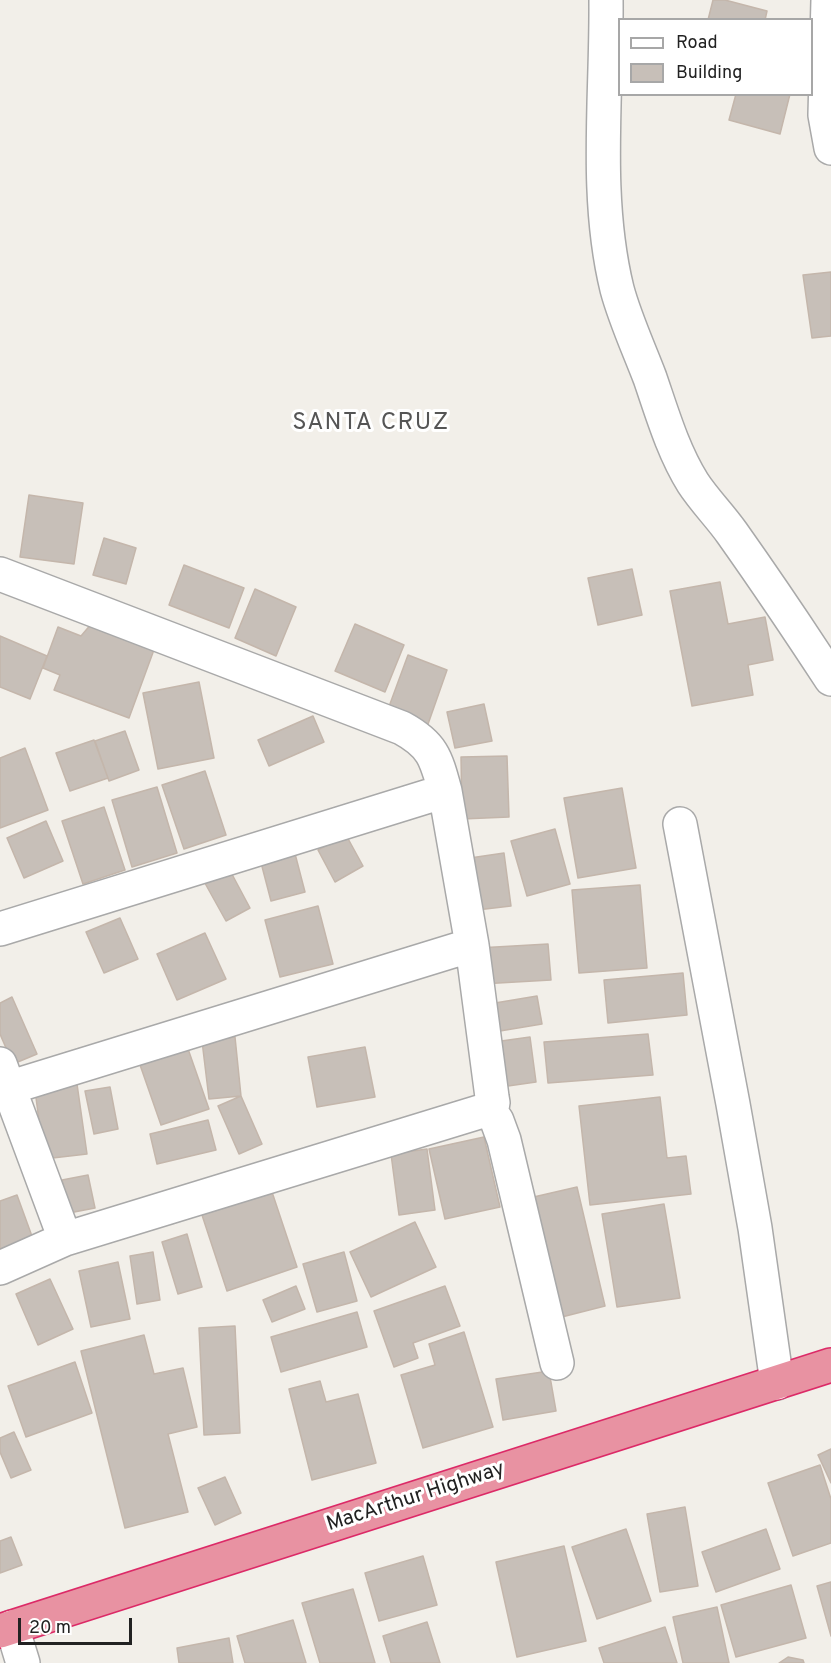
<!DOCTYPE html>
<html>
<head>
<meta charset="utf-8">
<style>
	body { margin:0 }
	#map { position:relative; width:831px; height:1663px; overflow:hidden; background:#f2efe9; font-family:Overpass,sans-serif }
	canvas { display:block }
	.legend { position:absolute; left:618px; top:18px; width:195px; height:78px; box-sizing:border-box; background:#fff; border:2px solid #a7a7a7; margin:0; padding:8px 10px; list-style:none; font-size:18px; color:#222 }
	.legend li { display:flex; align-items:center; gap:12px; height:30px }
	.legend b { width:30px; border:2px solid #a7a7a7 }
	.scale { position:absolute; left:18px; top:1618px; width:114px; height:27px; box-sizing:border-box; border:3px solid #222; border-top:0; padding-left:8px; font-size:18px; line-height:21px; white-space:nowrap; color:#222; -webkit-text-stroke:4px #fff; paint-order:stroke }
</style>
</head>
<body>
<div id="map">
<canvas width="831" height="1663"></canvas>
<ul class="legend">
<li><b style="height:8px;background:#fff"></b>Road</li>
<li><b style="height:16px;background:#c7bfb8"></b>Building</li>
</ul>
<div class="scale">20 m</div>
</div>
<script>
const ctx = document.querySelector('canvas').getContext('2d');
ctx.lineJoin = 'round';
function fill(path, color) { ctx.fillStyle = color; ctx.fill(path, 'evenodd'); }
function trace(path, color, width, dash) { ctx.strokeStyle = color; ctx.lineWidth = width; ctx.lineCap = dash ? 'butt' : 'round'; ctx.setLineDash(dash || []); ctx.stroke(path); }
function label(font, color, halo, rows, align = 'center') {
  ctx.font = font + ' Overpass,sans-serif'; ctx.lineWidth = 6; ctx.setLineDash([]); ctx.textBaseline = 'middle'; ctx.strokeStyle = halo; ctx.fillStyle = color; for (const [text, x, y, turn = 0] of rows) {
    ctx.save(); ctx.translate(x, y); ctx.rotate((+turn || 0) * Math.PI / 180); ctx.textAlign = isNaN(turn) ? turn : align; if (halo) ctx.strokeText(text, 0, 0); ctx.fillText(text, 0, 0); ctx.restore();
  }
}
const building = new Path2D(`
	M713,0H725L767,11L765,20H708Z
	M736,94H790L780,134L729,120Z
	M831,272V336L812,338L803,275Z
	M29,495L83,503L74,564L20,557Z
	M104,538L136,548L126,584L93,575Z
	M184,565L244,588L229,628L169,605Z
	M632,569L642,615L598,625L588,578Z
	M720,582L728,624L765,617L773,660L748,665L753,695L692,706L670,591Z
	M255,589L296,607L276,656L235,638Z
	M92,623L155,647L129,718L54,690L60,675L43,668L58,627L81,636Z
	M355,624L404,645L385,692L335,671Z
	M0,636L47,656L30,699L0,687Z
	M408,655L447,670L427,727L387,712Z
	M199,682L214,758L158,769L143,693Z
	M484,704L492,741L455,748L447,712Z
	M313,716L324,742L269,766L258,740Z
	M125,731L139,770L109,781L95,741Z
	M94,740L108,778L70,791L56,753Z
	M25,748L48,810L0,828V758Z
	M507,756L509,817L462,819L461,757Z
	M205,771L226,835L184,849L162,785Z
	M157,787L177,853L132,867L112,800Z
	M622,788L636,868L578,878L564,798Z
	M104,807L125,870L83,884L62,821Z
	M46,821L63,861L24,878L7,838Z
	M555,829L570,884L527,896L511,841Z
	M346,835L363,866L335,882L318,850Z
	M293,846L305,892L271,901L259,855Z
	M504,853L511,906L477,910L470,858Z
	M226,863L250,908L226,921L201,876Z
	M640,885L647,968L579,973L572,890Z
	M318,906L333,964L280,977L265,920Z
	M120,918L138,959L104,973L86,932Z
	M205,933L226,979L177,1000L157,954Z
	M548,944L551,980L481,984L478,948Z
	M683,973L687,1015L608,1023L604,980Z
	M537,996L542,1024L494,1032L489,1004Z
	M12,997L37,1054L13,1064L0,1034V1003Z
	M648,1034L653,1075L548,1083L544,1042Z
	M235,1037L241,1096L209,1099L202,1041Z
	M530,1037L536,1082L501,1087L494,1042Z
	M187,1046L209,1109L161,1125L139,1062Z
	M365,1047L375,1097L317,1107L308,1057Z
	M77,1084L87,1154L44,1159L35,1090Z
	M110,1087L118,1129L94,1134L85,1091Z
	M241,1096L262,1144L239,1154L218,1106Z
	M660,1097L667,1158L686,1156L691,1194L590,1205L579,1106Z
	M208,1120L216,1150L157,1164L150,1134Z
	M484,1137L500,1207L445,1219L429,1149Z
	M427,1149L435,1210L399,1215L391,1154Z
	M88,1175L95,1208L69,1213L62,1180Z
	M577,1187L605,1306L554,1319L525,1199Z
	M271,1189L297,1267L227,1291L201,1212Z
	M17,1195L33,1239L0,1250V1201Z
	M664,1204L680,1298L617,1307L602,1214Z
	M415,1222L436,1267L371,1297L350,1252Z
	M187,1234L202,1287L178,1294L162,1242Z
	M153,1252L160,1300L137,1304L130,1256Z
	M344,1252L357,1301L317,1312L303,1264Z
	M118,1262L130,1319L91,1327L79,1271Z
	M50,1279L73,1329L38,1345L16,1294Z
	M296,1286L305,1309L272,1322L263,1300Z
	M445,1286L460,1326L413,1343L418,1358L394,1367L374,1311Z
	M357,1312L367,1347L281,1372L271,1337Z
	M235,1326L240,1433L204,1435L199,1328Z
	M464,1332L493,1427L423,1448L401,1375L435,1365L429,1344Z
	M144,1335L154,1374L183,1368L197,1427L168,1434L188,1512L125,1528L81,1351Z
	M75,1362L92,1413L26,1437L8,1386Z
	M549,1371L556,1411L503,1420L496,1379Z
	M320,1381L326,1402L358,1394L376,1463L312,1480L289,1389Z
	M14,1432L31,1470L11,1478L0,1452V1438Z
	M831,1449V1483L818,1455Z
	M820,1465L831,1499V1543L793,1556L768,1483Z
	M225,1477L241,1513L215,1525L198,1488Z
	M685,1507L698,1586L660,1592L647,1514Z
	M626,1529L651,1601L597,1619L572,1547Z
	M766,1529L780,1569L716,1592L702,1552Z
	M11,1537L22,1565L0,1573V1541Z
	M564,1546L586,1641L517,1657L496,1562Z
	M423,1556L437,1605L379,1621L365,1573Z
	M831,1582V1636L817,1586Z
	M791,1585L806,1638L736,1657L721,1605Z
	M353,1589L375,1663H320L302,1603Z
	M717,1607L729,1663H683L673,1617Z
	M293,1620L306,1663H245L237,1636Z
	M427,1622L440,1663H391L383,1636Z
	M665,1627L677,1663H604L599,1648Z
	M229,1638L233,1663H179L177,1648Z
	M788,1657L803,1660L804,1663H779Z`);
fill(building, '#c7bfb8');
trace(building, '#c4b6ab', 1.5);
const minor = new Path2D(`
	M606,0C607,95 594,195 617,289C625,319 639,349 650,378C662,413 673,451 693,483C704,500 720,516 732,533C766,581 799,630 831,679
	M828,0L825,115L831,148
	M0,574L402,728C433,745 436,758 445,791L472,945L492,1097L493,1103L489,1109L65,1239
	M680,824L733,1104L755,1228L777,1383
	M0,929L445,791
	M0,1064L65,1239L0,1268
	M8,1088L472,945
	M489,1109L497,1121L504,1140L557,1363
	M12,1627L23,1663`);
const highway = new Path2D(`
	M0,1631L831,1365`);
trace(minor, '#a9a9a9', 36);
trace(highway, '#dc2a67', 36);
trace(minor, '#fff', 33);
trace(highway, '#e892a2', 33);
label('21px', '#222', '#fff', [
	["MacArthur Highway",416,1498,-18]
]);
ctx.letterSpacing = '1.5px';
label('24px', '#555', '#fff', [
	["SANTA CRUZ",371,424]
]);
ctx.letterSpacing = '0px';
</script>
</body>
</html>
